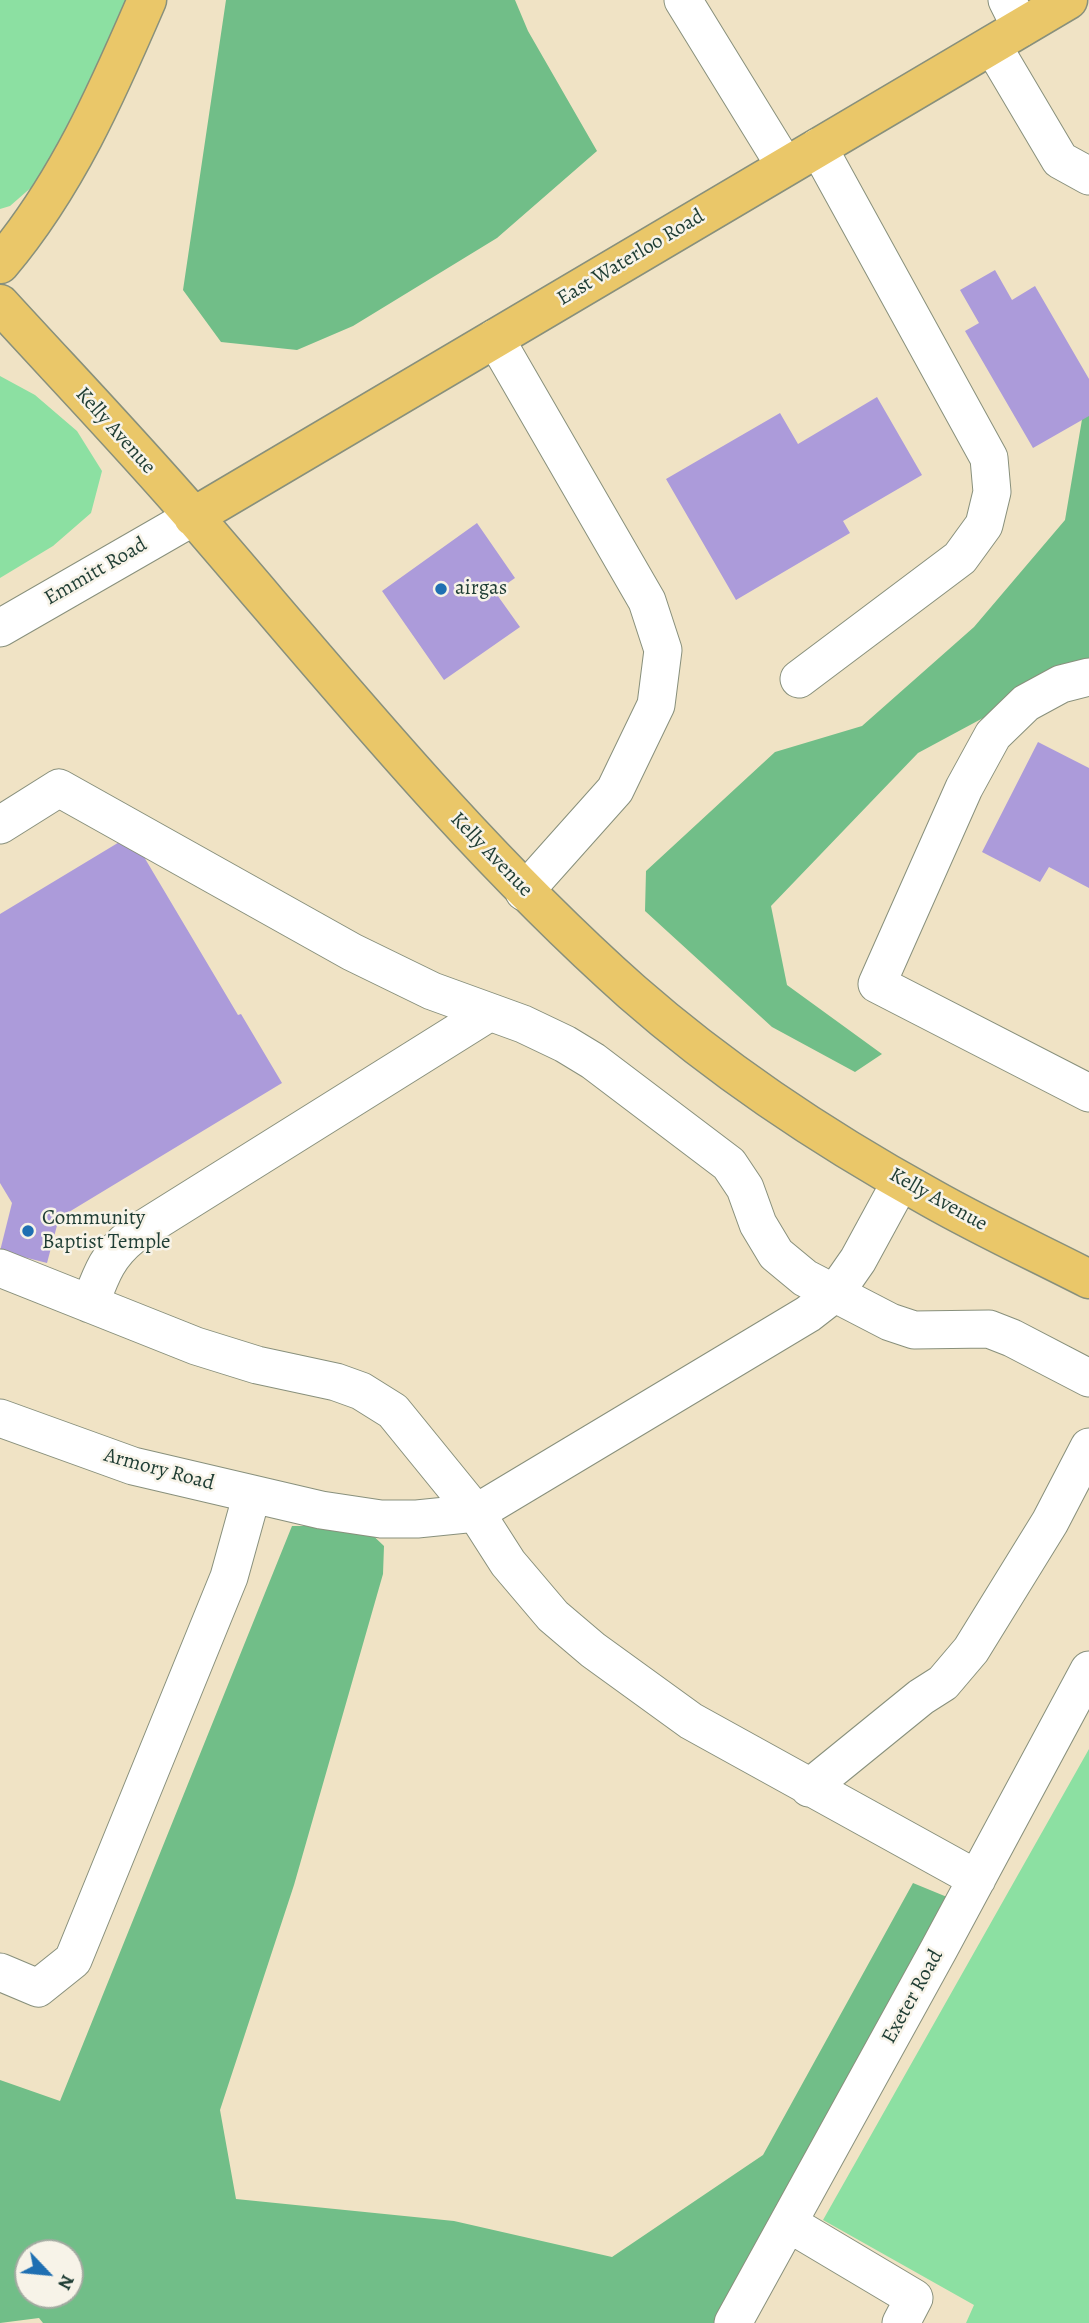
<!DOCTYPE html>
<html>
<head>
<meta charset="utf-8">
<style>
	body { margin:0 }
	#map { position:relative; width:1089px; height:2323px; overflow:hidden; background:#f0e3c5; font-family:Alegreya,serif }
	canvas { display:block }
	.north { position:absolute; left:14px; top:2239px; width:70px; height:70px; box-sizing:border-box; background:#f7f3e8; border:2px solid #a1aaa0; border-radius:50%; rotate:116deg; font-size:19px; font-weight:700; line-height:28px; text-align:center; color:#1f3d34 }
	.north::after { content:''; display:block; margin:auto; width:24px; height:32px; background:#1f6fb2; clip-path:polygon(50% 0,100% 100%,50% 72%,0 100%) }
</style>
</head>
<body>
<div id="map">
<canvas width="1089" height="2323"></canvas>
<div class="north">N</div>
</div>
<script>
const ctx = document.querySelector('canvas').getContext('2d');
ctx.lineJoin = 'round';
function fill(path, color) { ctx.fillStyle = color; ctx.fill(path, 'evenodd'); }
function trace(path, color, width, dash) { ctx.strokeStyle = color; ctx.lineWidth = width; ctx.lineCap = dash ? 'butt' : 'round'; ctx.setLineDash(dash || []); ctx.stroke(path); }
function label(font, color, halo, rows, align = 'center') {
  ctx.font = font + ' Alegreya,serif'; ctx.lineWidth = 5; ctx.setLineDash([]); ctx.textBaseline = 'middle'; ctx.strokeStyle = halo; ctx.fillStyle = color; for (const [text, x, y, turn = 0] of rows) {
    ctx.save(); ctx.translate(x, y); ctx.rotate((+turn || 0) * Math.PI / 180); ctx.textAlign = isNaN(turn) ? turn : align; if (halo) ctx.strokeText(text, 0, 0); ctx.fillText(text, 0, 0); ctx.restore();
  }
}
fill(new Path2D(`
	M0,0H128L95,89L42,178L10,206L0,209Z
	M0,376L35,395L77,431L102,471L91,513L53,546L0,578Z
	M1089,1749V2323H966L974,2305L823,2220Z`), '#8ce0a2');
fill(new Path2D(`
	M226,0H515L528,31L597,151L497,238L353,326L297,350L221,342L183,290Z
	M1089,378V661L918,753L771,906L787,985L882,1054L855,1072L772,1027L645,911L646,871L775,752L862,726L974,627L1065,520Z
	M292,1526H363L384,1546L383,1574L294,1885L220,2110L236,2199L454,2221L612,2257L763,2155L913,1883L947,1897L718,2323H43L39,2318L0,2323V2080L60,2101ZM28,2253H70V2295H28Z`), '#71be88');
fill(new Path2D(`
	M995,270L1012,300L1035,286L1089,379V416L1033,448L965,331L979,323L960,290Z
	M877,397L922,475L843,521L850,533L736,600L666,479L780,413L798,444Z
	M477,523L515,578L495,592L520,627L444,680L382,591Z
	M1038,742L1089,768V888L1049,867L1040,882L982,852Z
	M131,835L238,1015L241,1014L282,1083L59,1218L47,1263L0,1251L12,1203L0,1183V914Z`), '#ac9bda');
const minor = new Path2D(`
	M683,0L785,166
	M1007,0L1021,28
	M992,45L1060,160L1089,176
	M495,338L647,601L663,650L656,705L615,790L524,892
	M0,628L193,517
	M1089,677L1061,684L1026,703L993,735L964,788L877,984L1089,1093
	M799,679L960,558L984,525L992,492L989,458L818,147
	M0,825L59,788L352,952L432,991L523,1024L565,1044L593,1061L729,1164L745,1188L758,1224L776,1254L805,1278L890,1322L914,1330L989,1329L1012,1338L1089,1378
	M0,1268L196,1346L257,1365L336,1382L361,1391L393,1411L476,1513L808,1314L835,1293L858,1260L901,1181
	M90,1304C101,1275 107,1256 132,1236L490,1012
	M0,1418L133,1466L321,1510L381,1519H417L476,1513L508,1563L553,1616L593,1650L691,1721L977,1879
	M809,1788L921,1697L943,1683L971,1650L1050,1522L1089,1447
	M0,1972L38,1988L73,1960L229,1577L252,1494
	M788,2223L914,2298L901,2323
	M733,2323L939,1949L1089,1670`);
const major = new Path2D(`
	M0,304C65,375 132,445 195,518C336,681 470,848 632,992C722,1071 826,1140 931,1198C982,1227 1036,1252 1089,1279
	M193,517L1068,0`);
const highway = new Path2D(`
	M0,264C66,186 107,93 147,0`);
trace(minor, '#88907c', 39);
trace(major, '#88907c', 41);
trace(highway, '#88907c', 41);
trace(minor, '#fff', 37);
trace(major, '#eac769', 38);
trace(highway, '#eac769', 38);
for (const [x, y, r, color] of [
	[441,589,7,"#1f6fb2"],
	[28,1231,7,"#1f6fb2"]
]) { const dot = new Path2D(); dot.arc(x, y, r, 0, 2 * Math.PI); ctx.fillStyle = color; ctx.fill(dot); trace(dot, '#f7f3e8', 2.5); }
label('21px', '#1f3d34', '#f7f3e8', [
	["East Waterloo Road",631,258,-31],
	["Kelly Avenue",115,431,48],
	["Emmitt Road",96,572,-30],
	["Kelly Avenue",491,855,46],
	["Kelly Avenue",938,1200,29],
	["Armory Road",159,1470,15],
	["Exeter Road",913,1997,-61]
]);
label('21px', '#1f3d34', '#f7f3e8', [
	["airgas",455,589],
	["Community",42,1219],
	["Baptist Temple",42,1243]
], 'left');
</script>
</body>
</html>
